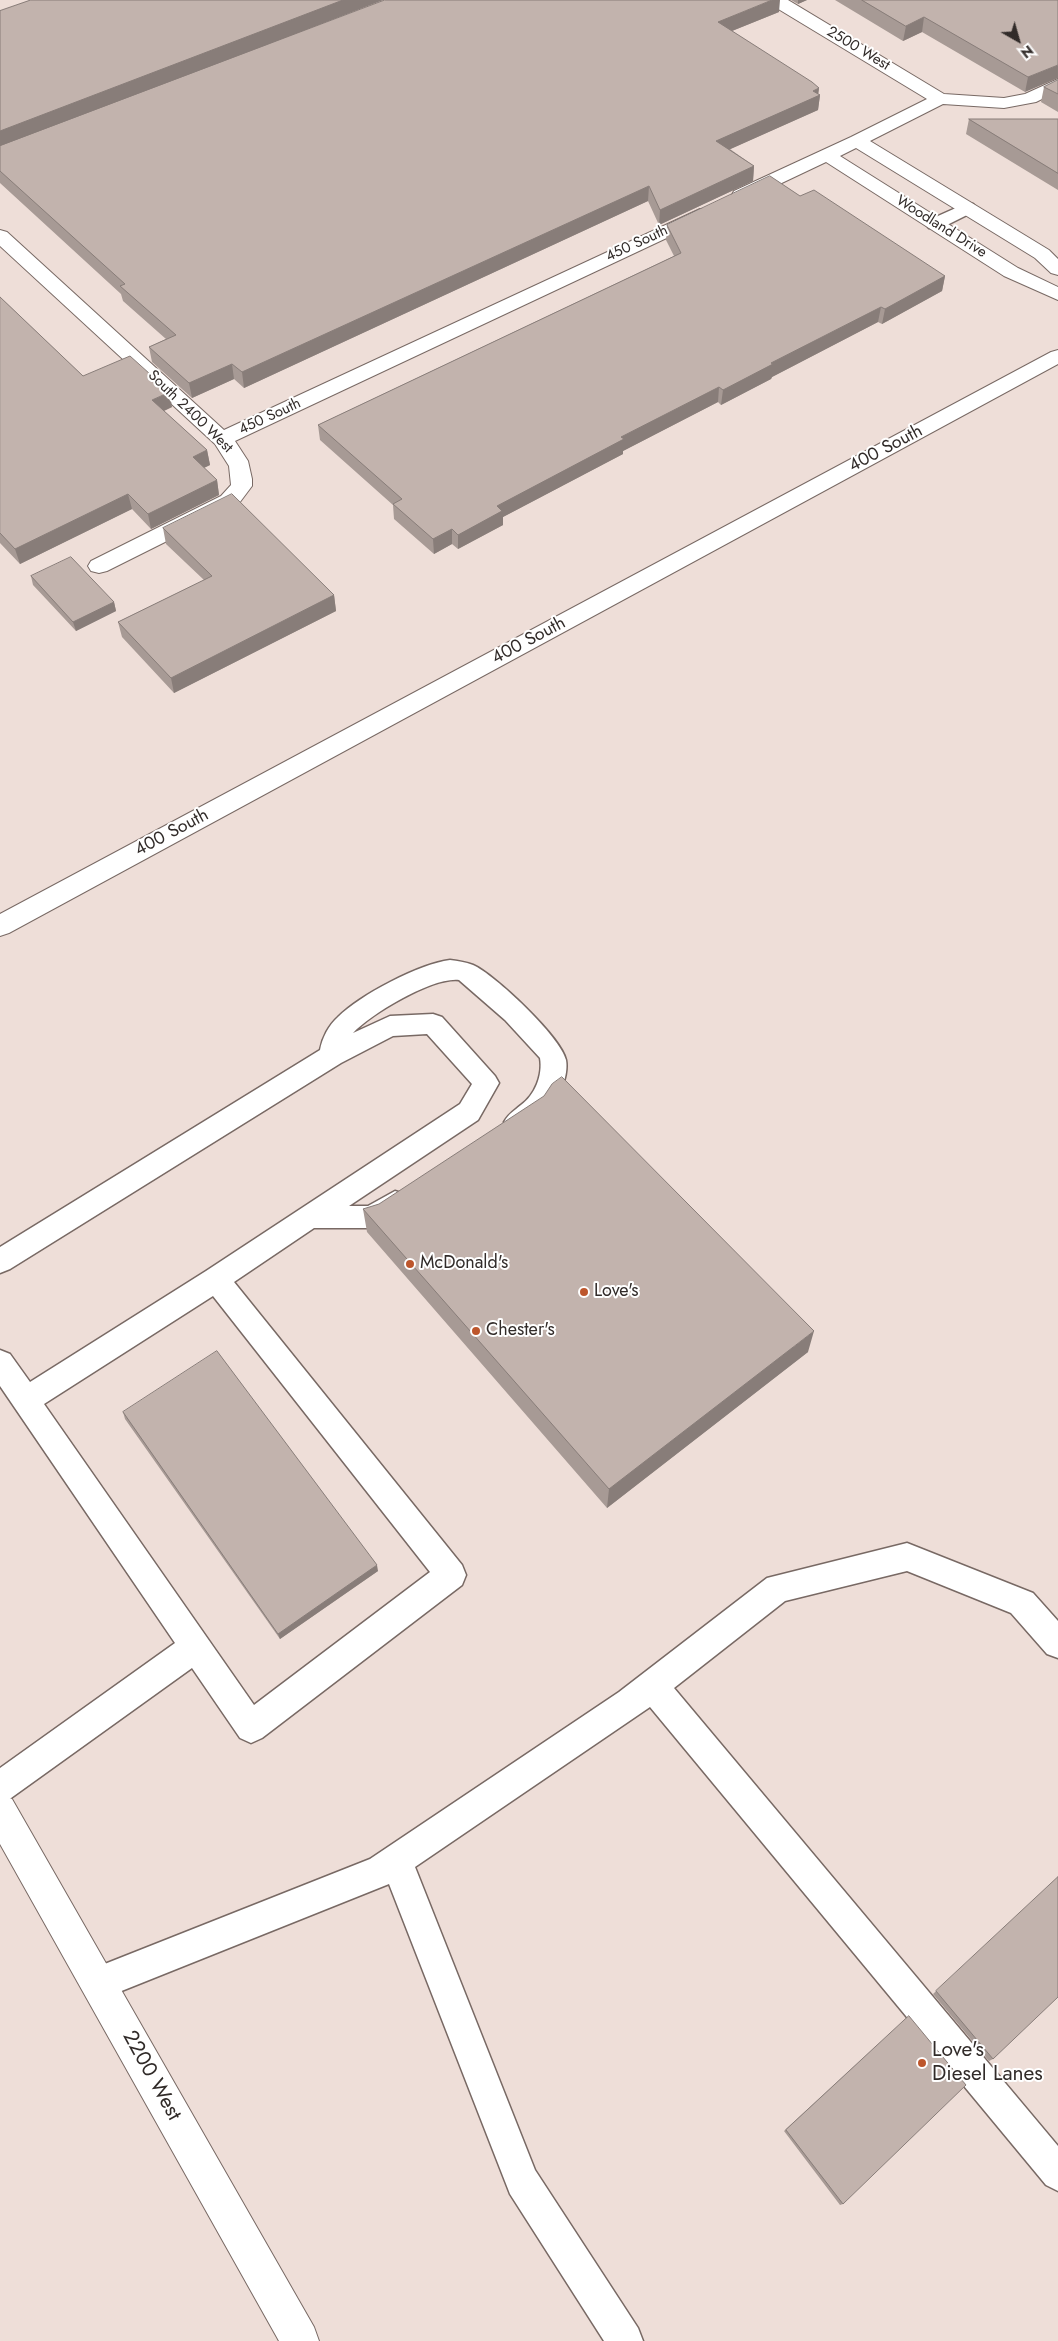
<!DOCTYPE html>
<html>
<head>
<meta charset="utf-8">
<style>
	body { margin:0 }
	#map { position:relative; width:1058px; height:2341px; overflow:hidden; background:#eeded8; font-family:Jost,sans-serif }
	canvas { display:block }
	.north { position:absolute; left:993px; top:15px; width:50px; height:50px; -webkit-text-stroke:4px #fff; paint-order:stroke; rotate:142deg; font-size:14px; font-weight:700; line-height:20px; text-align:center; color:#312b29 }
	.north::after { content:''; display:block; margin:auto; width:18px; height:22px; background:#312b29; clip-path:polygon(50% 0,100% 100%,50% 72%,0 100%) }
</style>
</head>
<body>
<div id="map">
<canvas width="1058" height="2341"></canvas>
<div class="north">N</div>
</div>
<script>
const ctx = document.querySelector('canvas').getContext('2d');
ctx.lineJoin = 'round';
function trace(path, color, width, dash) { ctx.strokeStyle = color; ctx.lineWidth = width; ctx.lineCap = dash ? 'butt' : 'round'; ctx.setLineDash(dash || []); ctx.stroke(path); }
function fill(path, color) { ctx.fillStyle = color; ctx.fill(path, 'evenodd'); }
function label(font, color, halo, rows, align = 'center') {
  ctx.font = font + ' Jost,sans-serif'; ctx.lineWidth = 4; ctx.setLineDash([]); ctx.textBaseline = 'middle'; ctx.strokeStyle = halo; ctx.fillStyle = color; for (const [text, x, y, turn = 0] of rows) {
    ctx.save(); ctx.translate(x, y); ctx.rotate((+turn || 0) * Math.PI / 180); ctx.textAlign = isNaN(turn) ? turn : align; if (halo) ctx.strokeText(text, 0, 0); ctx.fillText(text, 0, 0); ctx.restore();
  }
}
const lane = new Path2D(`
	M967,203L973,204L976,208L973,212L941,228H929L926,224L929,220Z
	M450,960C458,961 465,962 473,965C494,974 561,1037 566,1060C571,1087 538,1140 508,1130L504,1122C509,1113 514,1111 521,1105C535,1095 543,1075 540,1058L505,1020L459,980C432,977 371,1014 353,1033L390,1016L433,1014L442,1017L495,1076L499,1083L478,1120L349,1206H368L395,1191L404,1194L408,1202L404,1210L381,1225L372,1228H314L234,1282L462,1565L466,1575L462,1585L262,1738L251,1743L240,1738L192,1668L11,1798L0,1803V1768L175,1643L0,1386V1350L10,1354L30,1382L206,1271L460,1104L472,1084L427,1034L393,1036L341,1063L10,1269L0,1273V1247L320,1050C322,1038 329,1025 338,1017C360,995 419,964 450,960ZM213,1296L430,1572L254,1705L44,1404Z
	M907,1543L1033,1593L1058,1621V1658L1047,1654L1011,1613L907,1571L785,1601L674,1688L1058,2146V2191L1046,2185L650,1707L415,1867L535,2170L638,2328L643,2341H604L510,2194L389,1884L99,2000L87,1995L82,1983L87,1971L370,1859L619,1692L767,1578Z`);
const street = new Path2D(`
	M768,0H788L944,94L1004,98L1025,94L1058,79V91L1036,102L1004,108L943,104L870,141L1049,250L1058,259V275L1051,273L1035,258L856,148L840,156L1018,268L1058,287V300L1004,276L826,162L748,199H734L732,195L734,191L851,137L927,99L770,4Z
	M700,209L707,211L709,215L707,219L235,441L248,461L252,479V486L237,506L107,571L99,573L91,571L88,566L91,561L221,496L231,485L229,466L215,444L0,246V230L7,232L224,430Z`);
const secondary = new Path2D(`
	M1058,350V364L9,933L0,936V914L1051,352Z
	M0,1794L12,1799L314,2327L319,2341H279L0,1844Z`);
trace(lane, '#786964', 3);
trace(street, '#786964', 2);
trace(secondary, '#786964', 2);
fill(lane, '#fff');
fill(street, '#fff');
fill(secondary, '#fff');
fill(new Path2D(`
	M31,0H383L267,45L779,12L732,31L819,88L818,94L820,95L818,110L730,149L754,166L753,181L659,225L648,201L244,388L234,379L192,398L152,362L149,347L166,339L123,301L121,294L0,183V11Z
	M791,0H807L798,4Z
	M835,0H1058L1025,92L922,32L903,41Z
	M1058,80V112L1041,102L1044,87Z
	M969,119H1058V190L966,134Z
	M800,196L945,276L942,291L882,324L878,322L772,377L771,379L721,405L718,402L623,451V454L503,517V525L458,549L452,544L434,554L394,519L393,505L320,440L318,425L674,256L666,240L667,225Z
	M0,297L83,376L172,407L164,411L207,450L210,465L204,468L217,480L219,495L151,529L132,509L20,564L0,543Z
	M163,528L334,595L336,611L174,693L122,637L118,622L204,580L166,544Z
	M31,576L114,602L116,611L76,631L33,585Z
	M363,1209L808,1352L607,1508L367,1232Z
	M123,1412L378,1571L280,1639L125,1419Z
	M1058,1877L993,2059L989,2061L933,1994Z
	M909,2016L843,2204L840,2205L784,2131Z`), '#a79a95');
fill(new Path2D(`
	M343,0H383L0,148V131Z
	M772,0H780L779,12L717,37L718,22Z
	M798,0H807L798,4Z
	M924,17L922,32L903,41L906,26Z
	M1058,65V78L1025,92L1028,77Z
	M819,88L818,96L820,95L818,110L715,156L716,141Z
	M754,166L753,181L659,225L660,210Z
	M649,186L648,201L244,388L242,372Z
	M945,276L942,291L882,324L885,309Z
	M881,307L878,322L772,377L771,379L721,405L723,390L771,363Z
	M232,364L234,379L192,398L189,383Z
	M719,387L718,402L623,451V454L503,517V525L458,549V535L497,506L621,437Z
	M170,392L172,407L155,415L152,400Z
	M207,450L210,465L195,472L193,457Z
	M217,480L219,495L151,529L148,514Z
	M128,494L132,509L20,564L15,549Z
	M452,529V544L434,554L433,539Z
	M334,595L336,611L174,693L171,678Z
	M114,602L116,611L76,631L73,622Z
	M814,1331L808,1352L607,1508L609,1489Z
	M377,1565L378,1571L280,1639L278,1634Z`), '#887d79');
const building = new Path2D(`
	M31,0H343L0,131V11Z
	M385,0H772L718,22L812,82L819,88L813,91L820,95L716,141L754,166L660,210L649,186L242,372L232,364L189,383L149,347L176,335L120,286L125,284L0,171V146Z
	M862,0H1058V65L1028,77L924,17L906,26Z
	M1058,80V94L1044,87Z
	M969,119H1058V173Z
	M770,176L800,196L814,190L945,276L885,309L881,307L771,363L773,364L723,390L719,387L621,437L624,439L497,506L502,511L458,535L452,529L433,539L393,504L402,499L318,425L681,253L667,225Z
	M0,297L83,376L130,356L170,392L152,400L207,450L193,457L217,480L148,514L128,494L15,549L0,533Z
	M232,494L334,595L171,678L118,622L212,576L163,528Z
	M71,557L114,602L73,622L31,576Z
	M562,1077L814,1331L609,1489L363,1209L379,1204L544,1096L552,1084Z
	M217,1351L377,1565L278,1634L123,1412Z
	M1058,1877V1997L993,2059L936,1991Z
	M909,2016L966,2085L843,2204L786,2130Z`);
fill(building, '#c2b3ad');
trace(building, '#887d79', 1);
for (const [x, y, r, color] of [
	[410,1264,5,"#bd562c"],
	[584,1292,5,"#bd562c"],
	[476,1331,5,"#bd562c"],
	[922,2063,5,"#bd562c"]
]) { const dot = new Path2D(); dot.arc(x, y, r, 0, 2 * Math.PI); ctx.fillStyle = color; ctx.fill(dot); trace(dot, '#fff', 2); }
label('15px', '#312b29', '#fff', [
	["2500 West",858,49,31],
	["Woodland Drive",941,227,32],
	["450 South",637,244,-25],
	["South 2400 West",190,412,44],
	["450 South",270,417,-25]
]);
label('18px', '#312b29', '#fff', [
	["400 South",886,449,-28],
	["400 South",529,641,-28],
	["400 South",172,833,-28]
]);
label('18px', '#312b29', '#fff', [
	["McDonald's",420,1264],
	["Love's",594,1292],
	["Chester's",486,1331]
], 'left');
label('21px', '#312b29', '#fff', [
	["Love's",932,2051],
	["Diesel Lanes",932,2075]
], 'left');
label('21px', '#312b29', '#fff', [
	["2200 West",151,2076,61]
]);
</script>
</body>
</html>
